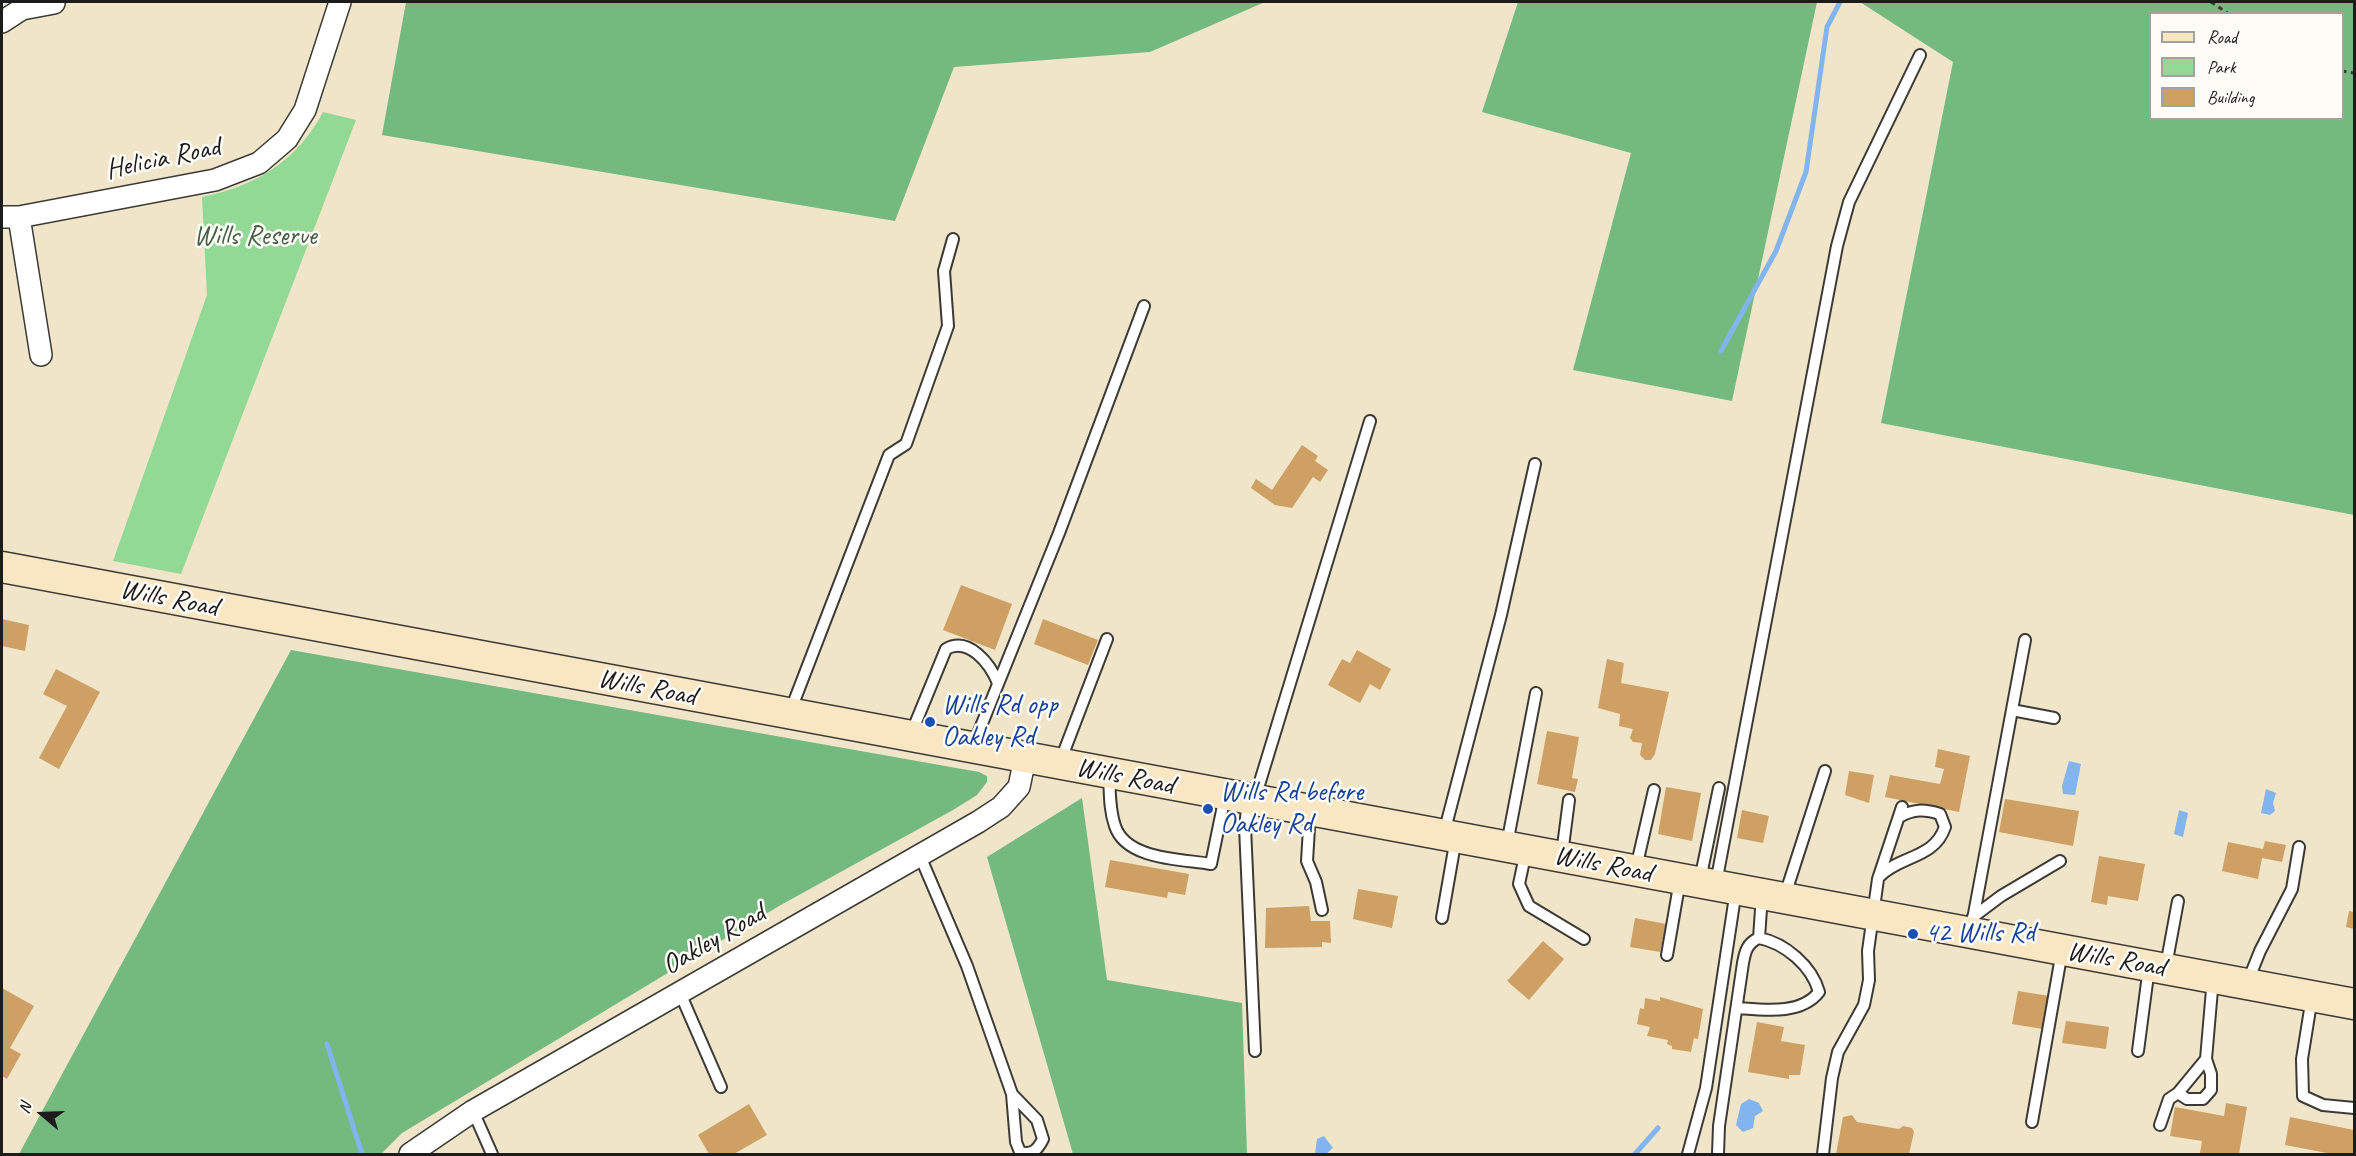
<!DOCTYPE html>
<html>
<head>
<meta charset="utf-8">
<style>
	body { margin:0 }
	#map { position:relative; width:2356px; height:1156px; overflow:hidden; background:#f0e5c9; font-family:Caveat,sans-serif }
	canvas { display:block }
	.frame { position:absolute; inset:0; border:3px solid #1c1c1c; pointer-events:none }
	.legend { position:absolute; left:2149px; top:12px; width:195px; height:108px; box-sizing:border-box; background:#fdfcf7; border:2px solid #a3a29f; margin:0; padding:8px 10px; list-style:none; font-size:18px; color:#1c1c1c }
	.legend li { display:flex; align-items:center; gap:12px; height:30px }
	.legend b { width:30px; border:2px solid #a3a29f }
	.north { position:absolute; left:12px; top:1084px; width:60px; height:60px; -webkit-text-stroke:4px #fdfcf7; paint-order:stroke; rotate:289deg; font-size:16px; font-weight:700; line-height:24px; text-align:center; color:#1c1c1c }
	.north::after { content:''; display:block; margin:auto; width:21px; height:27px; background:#1c1c1c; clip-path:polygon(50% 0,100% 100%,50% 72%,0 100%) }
</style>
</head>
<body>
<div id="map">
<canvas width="2356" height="1156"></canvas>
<div class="frame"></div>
<ul class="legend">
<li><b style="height:8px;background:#f9e7c3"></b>Road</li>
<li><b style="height:16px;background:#91d994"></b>Park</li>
<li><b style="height:16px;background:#cea063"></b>Building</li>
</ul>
<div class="north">N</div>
</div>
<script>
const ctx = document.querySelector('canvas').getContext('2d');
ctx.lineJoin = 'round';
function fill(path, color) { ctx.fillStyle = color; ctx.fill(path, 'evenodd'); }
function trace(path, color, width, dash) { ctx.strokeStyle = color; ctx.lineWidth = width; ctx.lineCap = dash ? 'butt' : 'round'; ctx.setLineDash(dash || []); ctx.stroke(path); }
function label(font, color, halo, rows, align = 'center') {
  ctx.font = font + ' Caveat,sans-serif'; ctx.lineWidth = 5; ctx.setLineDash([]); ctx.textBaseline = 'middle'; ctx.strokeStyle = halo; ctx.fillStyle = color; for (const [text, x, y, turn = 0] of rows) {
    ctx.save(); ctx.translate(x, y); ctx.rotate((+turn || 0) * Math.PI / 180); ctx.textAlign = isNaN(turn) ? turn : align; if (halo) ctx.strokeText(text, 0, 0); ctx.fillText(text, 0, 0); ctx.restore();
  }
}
fill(new Path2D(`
	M323,112L356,120L181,574L113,561L207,295L202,197C256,186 297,161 323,112Z`), '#91d994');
fill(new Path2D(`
	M406,2H1265L1150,52L954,67L895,221L382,135Z
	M1518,2H1817L1732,401L1573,370L1631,153L1482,112Z
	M1860,2H2354V515L1881,423L1953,62ZM2150,14H2342V118H2150Z
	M291,650L979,772L987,776V782L977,795L953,810L779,906L402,1133L381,1154H19Z
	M1082,798L1107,980L1242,1003L1247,1154H1073L987,857Z`), '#74b97e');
fill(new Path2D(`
	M2069,761L2081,764L2075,795L2063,794L2062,786Z
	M2266,789L2276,793L2273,803L2275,811L2270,815L2261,813Z
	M2179,810L2188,813L2183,837L2174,834Z
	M1749,1099L1759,1103L1763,1111L1755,1116L1753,1128L1743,1132L1736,1125L1741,1104Z
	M1324,1136L1333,1148L1326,1154H1315L1317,1139Z`), '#82b5ef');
trace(new Path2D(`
	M1721,351L1776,251L1806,172L1827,27L1840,2
	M327,1044L362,1154
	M1635,1154L1658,1128`), '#82b5ef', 5);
fill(new Path2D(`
	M1302,445L1318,456L1315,461L1328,470L1320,482L1313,477L1292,508L1275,505L1251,488L1256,479L1272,490Z
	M961,585L1012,604L995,650L943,630Z
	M2,619L29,625L25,651L2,646Z
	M1043,619L1098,640L1088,665L1034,644Z
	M1357,650L1391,669L1380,690L1370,684L1360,703L1328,685L1342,659L1350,663Z
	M1607,659L1624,663L1621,683L1669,692L1655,754L1651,760H1645L1640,755L1642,743L1633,742L1630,738L1633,729L1619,726L1620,714L1598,708Z
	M56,669L100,692L59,769L39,758L67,706L43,694Z
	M1547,731L1579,737L1572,778L1578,779L1575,792L1537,784Z
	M1938,749L1970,756L1959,812L1885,797L1890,775L1940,784L1944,769L1935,767Z
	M1849,771L1874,775L1869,803L1845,795Z
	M1666,787L1701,793L1692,841L1658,834Z
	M2005,799L2079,811L2073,846L1999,832Z
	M1742,810L1769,816L1763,843L1737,838Z
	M2265,841L2286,845L2282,862L2262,858L2258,879L2222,871L2228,842L2263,849Z
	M2099,856L2145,864L2138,901L2108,896L2107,905L2091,902Z
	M1110,860L1189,874L1185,895L1168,892L1167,898L1105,887Z
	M1358,889L1398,896L1392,928L1353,919Z
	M1309,906L1311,921H1330L1331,943L1322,942V947L1265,948L1266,908Z
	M2349,911L2354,912V929L2346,927Z
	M1635,918L1666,924L1660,952L1630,947Z
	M1543,941L1564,959L1529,1000L1507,981Z
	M2,988L34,1006L10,1048L21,1054L7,1079L2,1076Z
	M2018,991L2049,996L2043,1029L2012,1024Z
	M1660,997L1703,1009L1698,1039L1694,1038L1691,1052L1672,1049V1046L1667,1044L1668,1040L1647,1036L1650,1027L1637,1024L1640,1008L1644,1009L1645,998L1660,1001Z
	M2066,1021L2109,1027L2106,1049L2062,1043Z
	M1757,1022L1784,1027L1781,1041L1805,1045L1800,1075H1789V1079L1748,1072Z
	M2226,1103L2247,1107L2239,1154L2200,1153L2202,1141L2170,1136L2175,1107L2224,1116Z
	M749,1104L767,1135L734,1154H709L698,1135Z
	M1852,1115L1857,1122L1899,1129L1903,1126L1912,1128L1914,1132L1909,1154H1836L1843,1117Z
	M2290,1117L2354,1130L2353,1154H2332L2285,1145Z`), '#cea063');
const lane = new Path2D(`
	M2012,710L2054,718
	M790,712L889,455L906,444L948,326L944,271L953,239
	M911,734L946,649C969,636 990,664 998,683
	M973,746L1059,533L1144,306
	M1060,762L1107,639
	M1109,774C1110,791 1109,809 1115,826C1126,860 1182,859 1211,864L1225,796
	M1255,798L1370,421
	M1248,800L1245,827L1255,1051
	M1310,812L1307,861L1316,882L1322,910
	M1444,833L1501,615L1535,464
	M1507,844L1536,693
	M1526,851L1519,884L1529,906L1584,939
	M1562,854L1569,800
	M920,856L967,966L1012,1094L1037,1120L1043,1139C1037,1151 1032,1155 1020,1152L1016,1142L1012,1094
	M1636,868L1654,790
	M1880,876C1901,855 1934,859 1945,827L1940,814C1924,809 1914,809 1899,817
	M1700,880L1719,788
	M1716,883L1837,246L1849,202L1920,55
	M1785,895L1825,771
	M1973,917L2001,896L2060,861
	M1442,918L1456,838
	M1971,930L2025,640
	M1667,955L1680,880
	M2166,966L2178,901
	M2248,981L2260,951L2292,889L2299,847
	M680,993L721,1087
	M2312,997L2302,1059L2303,1096L2323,1105L2354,1108
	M1738,1008C1765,1010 1801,1015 1819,992C1812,966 1785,943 1759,938L1762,895
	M2138,1051L2149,967
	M2206,1059L2178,1093L2187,1099H2203L2211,1090V1074L2206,1059L2213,978
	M473,1111L492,1154
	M2032,1122L2062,951
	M2160,1125L2169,1099L2178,1093
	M1688,1154L1706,1088L1736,890
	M1718,1154L1719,1126L1743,963C1745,952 1747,943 1759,938
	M1823,1154L1832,1078L1838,1052L1864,1005L1869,980L1868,951L1878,879L1902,807`);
const street = new Path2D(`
	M2,22L22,9L54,3
	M2,217H19L215,180L259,163L287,139L305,110L340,2
	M19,217L41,355
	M410,1154L473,1111L978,822L1001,807L1019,787L1025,758`);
const secondary = new Path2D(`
	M2,567L2354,1004`);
trace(lane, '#3c3a36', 14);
trace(street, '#3c3a36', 24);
trace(secondary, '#3c3a36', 33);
trace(new Path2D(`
	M2211,2L2229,14
	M2342,71L2354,73`), '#3c3a36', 3, [4.5, 4.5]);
trace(lane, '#fff', 10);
trace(street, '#fff', 21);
trace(secondary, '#f9e7c3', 30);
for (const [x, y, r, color] of [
	[930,722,6,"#1a4fb4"],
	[1208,809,6,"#1a4fb4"],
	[1913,934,6,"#1a4fb4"]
]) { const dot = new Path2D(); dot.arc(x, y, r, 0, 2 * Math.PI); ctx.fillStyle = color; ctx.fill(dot); trace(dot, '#fdfcf7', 2); }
label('28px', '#1c1c1c', '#fdfcf7', [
	["Helicia Road",163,159,-12],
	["Wills Road",169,599,11],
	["Wills Road",647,688,11],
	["Wills Road",1125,777,11],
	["Wills Road",1603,865,11],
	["Oakley Road",714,940,-30],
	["Wills Road",2116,960,10]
]);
label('28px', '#455e46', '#fdfcf7', [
	["Wills Reserve",255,237]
]);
label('28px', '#164399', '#fdfcf7', [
	["Wills Rd opp",942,706],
	["Oakley Rd",942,738],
	["Wills Rd before",1220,793],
	["Oakley Rd",1220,825],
	["42 Wills Rd",1925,934]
], 'left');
</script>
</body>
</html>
